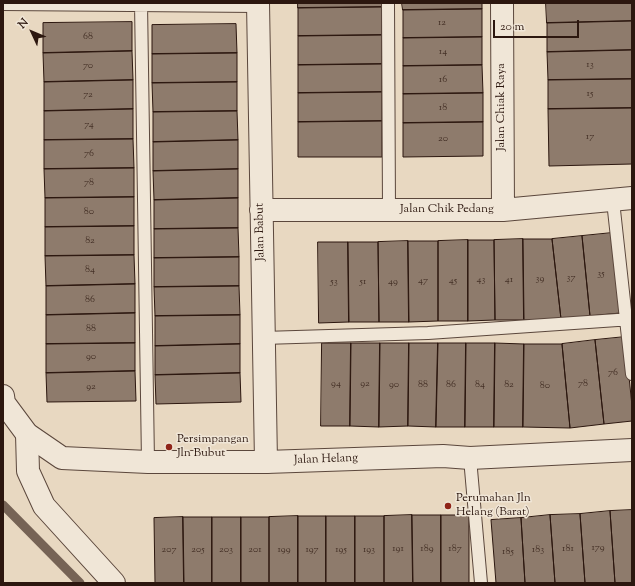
<!DOCTYPE html>
<html>
<head>
<meta charset="utf-8">
<style>
	body { margin:0 }
	#map { position:relative; width:635px; height:586px; overflow:hidden; background:#e8d8c1; font-family:"Sorts Mill Goudy",serif }
	canvas { display:block }
	.frame { position:absolute; inset:0; border:4px solid #2c170f; pointer-events:none }
	.north { position:absolute; left:12px; top:12px; width:40px; height:40px; -webkit-text-stroke:3px #f0e6d7; paint-order:stroke; rotate:314deg; font-size:11px; font-weight:700; line-height:16px; text-align:center; color:#2c170f }
	.north::after { content:''; display:block; margin:auto; width:14px; height:18px; background:#2c170f; clip-path:polygon(50% 0,100% 100%,50% 72%,0 100%) }
	.scale { position:absolute; left:493px; top:20px; width:86px; height:18px; box-sizing:border-box; border:2px solid #2c170f; border-top:0; padding-left:5px; font-size:12px; line-height:14px; white-space:nowrap; color:#2c170f; -webkit-text-stroke:3px #f0e6d7; paint-order:stroke }
</style>
</head>
<body>
<div id="map">
<canvas width="635" height="586"></canvas>
<div class="frame"></div>
<div class="north">N</div>
<div class="scale">20 m</div>
</div>
<script>
const ctx = document.querySelector('canvas').getContext('2d');
ctx.lineJoin = 'round';
function trace(path, color, width, dash) { ctx.strokeStyle = color; ctx.lineWidth = width; ctx.lineCap = dash ? 'butt' : 'round'; ctx.setLineDash(dash || []); ctx.stroke(path); }
function fill(path, color) { ctx.fillStyle = color; ctx.fill(path, 'evenodd'); }
function label(font, color, halo, rows, align = 'center') {
  ctx.font = font + ' "Sorts Mill Goudy",serif'; ctx.lineWidth = 3; ctx.setLineDash([]); ctx.textBaseline = 'middle'; ctx.strokeStyle = halo; ctx.fillStyle = color; for (const [text, x, y, turn = 0] of rows) {
    ctx.save(); ctx.translate(x, y); ctx.rotate((+turn || 0) * Math.PI / 180); ctx.textAlign = isNaN(turn) ? turn : align; if (halo) ctx.strokeText(text, 0, 0); ctx.fillText(text, 0, 0); ctx.restore();
  }
}
trace(new Path2D(`
	M3,505L80,583`), '#766355', 9);
const building = new Path2D(`
	M298,3H382V7L298,8Z
	M402,3H482V9L403,10Z
	M546,3H632V21L547,23Z
	M382,7V35L298,36V8Z
	M482,9V37L403,38V10Z
	M632,21V50L547,52V23Z
	M132,22V51L43,53V23Z
	M236,24L237,53L152,54V25Z
	M382,35V64L298,65V36Z
	M482,37V65L403,66V38Z
	M632,50V79L548,80L547,52Z
	M132,51L133,80L44,82L43,53Z
	M237,53V82L152,83V54Z
	M382,64V92L298,93V65Z
	M482,65L483,93L403,94V66Z
	M632,79V108L548,109V80Z
	M133,80V109L44,111V82Z
	M237,82V111L153,112L152,83Z
	M382,92V121L298,122V93Z
	M483,93V122L403,123V94Z
	M632,108V164L549,166L548,109Z
	M133,109V139L44,140V111Z
	M237,111L238,140L153,142V112Z
	M382,121V157H298V122Z
	M483,122V156L403,157V123Z
	M133,139L134,168L44,169V140Z
	M238,140V169L153,171V142Z
	M134,168V197L45,198L44,169Z
	M238,169V198L154,200L153,171Z
	M134,197V226L45,227V198Z
	M238,198V228L154,229V200Z
	M134,226V255L45,256V227Z
	M238,228L239,257L154,258V229Z
	M612,233L620,313L590,316L582,236Z
	M582,236L590,316L561,319L552,239Z
	M523,239H552L561,319L524,320Z
	M523,239L524,320H495L494,240Z
	M468,240H494L495,320L468,321Z
	M468,240V321H438V241Z
	M408,241L409,322H379L378,242Z
	M408,241H438V321L409,322Z
	M318,242H348L349,322L319,323Z
	M348,242H378L379,322H349Z
	M134,255L135,284L46,286L45,256Z
	M239,257V286L154,287V258Z
	M135,284V313L46,315V286Z
	M239,286L240,315L155,316L154,287Z
	M135,313V343L46,344V315Z
	M240,315V344L155,346V316Z
	M625,337L632,406V421L604,424L595,340Z
	M595,340L604,424L570,428L562,344Z
	M135,343V371L46,373V344Z
	M322,343H351L350,426H321Z
	M351,343H380L379,427L350,426Z
	M380,343H409L408,426L379,427Z
	M409,343H438L436,427L408,426Z
	M438,343H466L465,427H436Z
	M466,343H495L494,427H465Z
	M495,343L524,344L523,427H494Z
	M240,344V373L155,375V346Z
	M524,344H562L570,428L523,427Z
	M135,371L136,401L47,402L46,373Z
	M240,373L241,402L156,404L155,375Z
	M632,510V583H615L610,511Z
	M610,511L615,583H585L580,514Z
	M580,514L585,583H555L550,515Z
	M412,515L413,583H384V516Z
	M412,515H441V583H413Z
	M441,515H469V583H441Z
	M550,515L555,583H525L521,518Z
	M298,516V583H269V517Z
	M298,516H326V583H298Z
	M326,516H355V583H326Z
	M355,516H384V583H355Z
	M183,517L184,583H155L154,518Z
	M183,517H212V583H184Z
	M212,517H241V583H212Z
	M241,517H269V583H241Z
	M521,518L525,583H496L491,520Z`);
fill(building, '#8e7b6c');
trace(building, '#2c170f', 1);
const service = new Path2D(`
	M141,3L148,462
	M388,3L389,210
	M3,4L258,6
	M613,201L632,374
	M263,338L428,333L632,319
	M470,458L481,583`);
const minor = new Path2D(`
	M258,3L266,462
	M502,3L503,210
	M261,210H503L632,198
	M27,434L28,471L44,506L114,583`);
const tertiary = new Path2D(`
	M3,396L4,403L27,434L62,458L148,462H266L443,456L470,458L632,450`);
trace(service, '#5b473c', 14);
trace(minor, '#5b473c', 24);
trace(tertiary, '#5b473c', 24);
trace(service, '#f0e6d7', 12);
trace(minor, '#f0e6d7', 22);
trace(tertiary, '#f0e6d7', 22);
for (const [x, y, r, color] of [
	[169,447,4,"#8f2418"],
	[448,506,4,"#8f2418"]
]) { const dot = new Path2D(); dot.arc(x, y, r, 0, 2 * Math.PI); ctx.fillStyle = color; ctx.fill(dot); trace(dot, '#f0e6d7', 1.5); }
label('10px', '#443026', null, [
	["12",442,23],
	["68",88,37],
	["14",443,52],
	["13",590,65],
	["70",88,66],
	["16",443,80],
	["15",590,94],
	["72",88,95],
	["18",443,108],
	["74",89,125],
	["17",590,137],
	["20",443,139],
	["76",89,154],
	["78",89,183],
	["80",89,212],
	["82",90,241],
	["84",90,270],
	["35",601,274],
	["37",571,278],
	["39",540,279],
	["43",481,280],
	["41",509,280],
	["47",423,281],
	["45",453,281],
	["53",334,282],
	["51",363,282],
	["49",393,282],
	["86",90,300],
	["88",91,329],
	["90",91,357],
	["76",613,373],
	["94",336,384],
	["92",365,384],
	["78",583,384],
	["90",394,385],
	["88",423,385],
	["86",451,385],
	["84",480,385],
	["82",509,385],
	["80",545,386],
	["92",91,387],
	["179",598,548],
	["191",398,549],
	["189",427,549],
	["187",455,549],
	["181",568,549],
	["207",169,550],
	["205",198,550],
	["203",226,550],
	["201",255,550],
	["199",284,550],
	["197",312,550],
	["195",341,550],
	["193",369,550],
	["183",538,550],
	["185",508,552]
]);
label('12px', '#2c170f', '#f0e6d7', [
	["Jalan Chiak Raya",502,107,-90],
	["Jalan Chik Pedang",447,210],
	["Jalan Babut",261,232,-91],
	["Jalan Helang",326,460,-2]
]);
label('12px', '#2c170f', '#f0e6d7', [
	["Persimpangan",177,440],
	["Jln Bubut",177,454],
	["Perumahan Jln",456,499],
	["Helang (Barat)",456,513]
], 'left');
</script>
</body>
</html>
